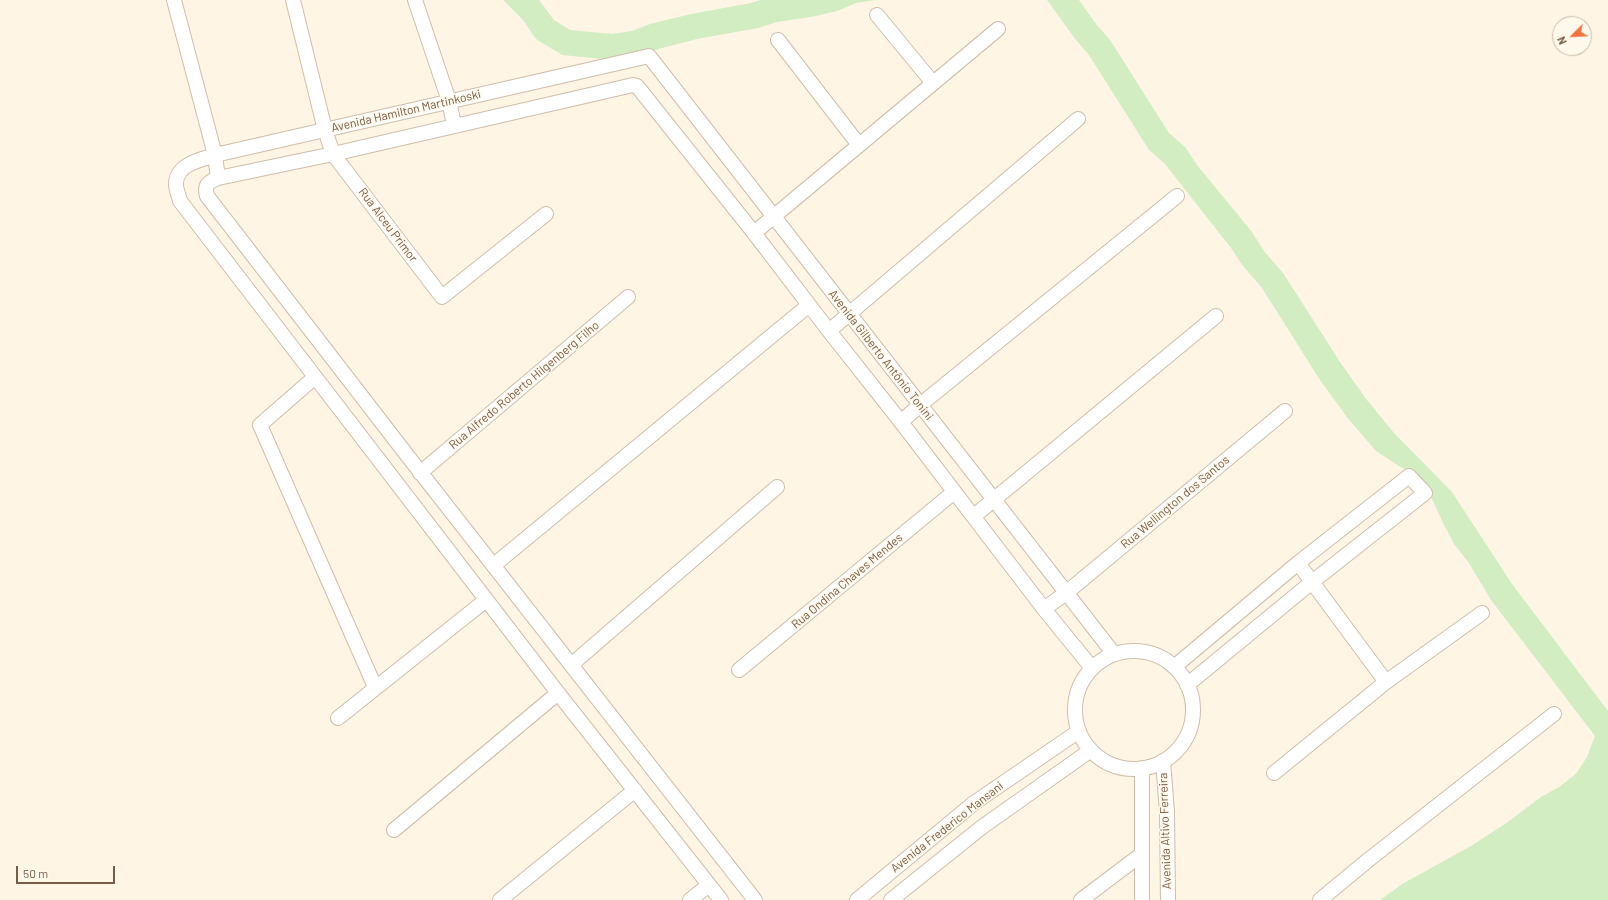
<!DOCTYPE html>
<html>
<head>
<meta charset="utf-8">
<style>
	body { margin:0 }
	#map { position:relative; width:1608px; height:900px; overflow:hidden; background:#fef5e4; font-family:Barlow,sans-serif }
	canvas { display:block }
	.north { position:absolute; left:1552px; top:16px; width:40px; height:40px; box-sizing:border-box; background:#fff9ec; border:1px solid #c9baaa; border-radius:50%; rotate:246deg; font-size:11px; font-weight:700; line-height:16px; text-align:center; color:#795c47 }
	.north::after { content:''; display:block; margin:auto; width:14px; height:18px; background:#f17241; clip-path:polygon(50% 0,100% 100%,50% 72%,0 100%) }
	.scale { position:absolute; left:16px; top:866px; width:99px; height:18px; box-sizing:border-box; border:2px solid #795c47; border-top:0; padding-left:5px; font-size:12px; line-height:14px; white-space:nowrap; color:#795c47; -webkit-text-stroke:3px #fff9ec; paint-order:stroke }
</style>
</head>
<body>
<div id="map">
<canvas width="1608" height="900"></canvas>
<div class="north">N</div>
<div class="scale">50 m</div>
</div>
<script>
const ctx = document.querySelector('canvas').getContext('2d');
ctx.lineJoin = 'round';
function fill(path, color) { ctx.fillStyle = color; ctx.fill(path, 'evenodd'); }
function trace(path, color, width, dash) { ctx.strokeStyle = color; ctx.lineWidth = width; ctx.lineCap = dash ? 'butt' : 'round'; ctx.setLineDash(dash || []); ctx.stroke(path); }
function label(font, color, halo, rows, align = 'center') {
  ctx.font = font + ' Barlow,sans-serif'; ctx.lineWidth = 3; ctx.setLineDash([]); ctx.textBaseline = 'middle'; ctx.strokeStyle = halo; ctx.fillStyle = color; for (const [text, x, y, turn = 0] of rows) {
    ctx.save(); ctx.translate(x, y); ctx.rotate((+turn || 0) * Math.PI / 180); ctx.textAlign = isNaN(turn) ? turn : align; if (halo) ctx.strokeText(text, 0, 0); ctx.fillText(text, 0, 0); ctx.restore();
  }
}
fill(new Path2D(`
	M503,0H539L554,20L570,30L612,34L632,31L650,24L691,14L751,3L760,0H876L856,3L837,11L816,16L777,22L758,28L697,39L658,49L638,57L613,60L562,55L536,39L523,20Z
	M1047,0H1079L1096,24L1110,40L1169,133L1185,147L1197,165L1252,232L1264,251L1283,273L1342,365L1367,400L1394,433L1452,492L1512,584L1608,711V900H1380L1404,883L1471,846L1505,824L1541,797L1559,787L1576,774L1587,757L1595,736L1491,600L1469,563L1454,544L1443,523L1428,490L1410,473L1376,451L1346,416L1320,380L1262,288L1243,266L1231,248L1165,164L1149,150L1089,55L1076,40Z`), '#d1edc1');
const street = new Path2D(`
	M174,0L215,155L218,178
	M293,0L325,130L333,154L442,297L546,214
	M415,0L449,101L454,125
	M877,15L933,83
	M778,40L859,145
	M754,233L998,29
	M829,331L1078,119
	M315,377L260,425L375,687
	M901,422L920,405L1177,196
	M420,473L628,297
	M974,516L1216,316
	M1298,563L1386,682
	M494,565L809,305
	M1044,609L1066,593L1285,411
	M1075 710a59 59 0 1 1 118 0a59 59 0 1 1-118 0Z
	M571,665L777,487
	M1174,667L1298,563L1409,476L1425,493L1312,582L1187,685
	M739,670L954,492
	M338,718L486,600
	M1163,761L1167,812L1168,900
	M1142,768V900
	M1274,773L1386,682L1482,613
	M394,830L558,693
	M500,900L635,790
	M690,900L709,885
	M721,900L558,693L180,201C179,195 175,188 176,182C178,164 200,160 215,155L649,56L1114,654
	M755,900C571,666 388,432 207,196C204,185 208,182 218,178L333,154L633,85L637,86L754,233L829,331L901,422L1044,609L1092,668
	M857,900L974,803L1079,731
	M891,900L982,827L1091,750
	M1081,900L1142,854
	M1320,900L1367,861L1554,714`);
trace(street, '#d0bda9', 16);
trace(street, '#fff', 14);
label('12px', '#795c47', '#fff9ec', [
	["Avenida Hamilton Martinkoski",406,111,-13],
	["Rua Alceu Primor",388,225,53],
	["Avenida Gilberto Antônio Tonini",881,355,52],
	["Rua Alfredo Roberto Hilgenberg Filho",524,385,-40],
	["Rua Wellington dos Santos",1175,502,-40],
	["Rua Ondina Chaves Mendes",847,581,-40],
	["Avenida Frederico Mansani",947,827,-38],
	["Avenida Altivo Ferreira",1165,831,-92]
]);
</script>
</body>
</html>
